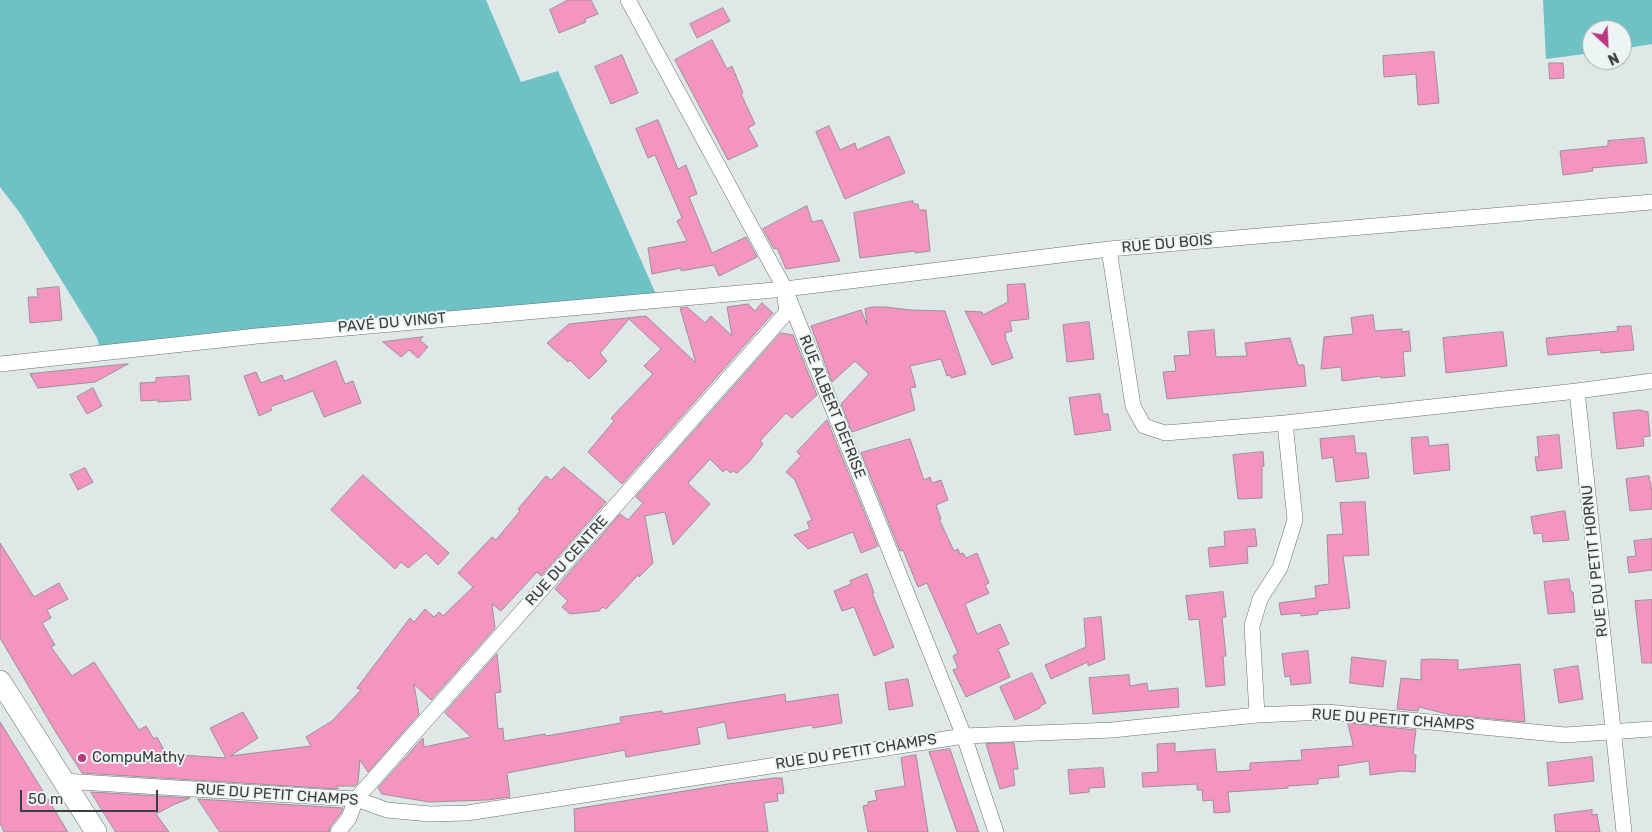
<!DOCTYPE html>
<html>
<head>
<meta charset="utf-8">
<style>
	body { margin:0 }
	#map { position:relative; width:1652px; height:832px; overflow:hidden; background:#dfe7e7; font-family:Rubik,sans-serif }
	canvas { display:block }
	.north { position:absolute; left:1582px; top:20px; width:50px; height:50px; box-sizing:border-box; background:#ecf4f4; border:1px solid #a4abab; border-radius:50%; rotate:155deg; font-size:14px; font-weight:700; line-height:20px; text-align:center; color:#393d3d }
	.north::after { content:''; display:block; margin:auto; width:18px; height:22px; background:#b9377f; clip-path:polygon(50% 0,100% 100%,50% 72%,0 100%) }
	.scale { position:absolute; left:20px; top:790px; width:138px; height:22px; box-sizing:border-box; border:2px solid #393d3d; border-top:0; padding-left:6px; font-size:15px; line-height:18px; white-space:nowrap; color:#393d3d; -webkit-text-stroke:4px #ecf4f4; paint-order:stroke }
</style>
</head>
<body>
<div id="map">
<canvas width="1652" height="832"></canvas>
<div class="north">N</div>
<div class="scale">50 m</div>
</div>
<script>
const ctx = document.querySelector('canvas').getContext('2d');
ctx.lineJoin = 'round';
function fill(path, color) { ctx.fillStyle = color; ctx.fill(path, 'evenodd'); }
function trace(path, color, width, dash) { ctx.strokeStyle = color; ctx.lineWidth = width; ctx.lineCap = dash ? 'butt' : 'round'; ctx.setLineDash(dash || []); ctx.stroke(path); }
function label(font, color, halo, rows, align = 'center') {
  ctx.font = font + ' Rubik,sans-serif'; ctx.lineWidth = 4; ctx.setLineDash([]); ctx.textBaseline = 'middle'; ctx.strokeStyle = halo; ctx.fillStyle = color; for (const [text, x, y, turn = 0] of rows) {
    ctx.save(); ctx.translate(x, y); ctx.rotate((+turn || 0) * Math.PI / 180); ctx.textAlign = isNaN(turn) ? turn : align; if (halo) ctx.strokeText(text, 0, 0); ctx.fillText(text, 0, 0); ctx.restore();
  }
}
fill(new Path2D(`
	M0,0H486L521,82L558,71L658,299L101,352L97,338L20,213L0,187Z
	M1543,0H1652V44L1622,49V30H1592V53L1546,59Z`), '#6ec2c6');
const building = new Path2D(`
	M568,0H591L598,14L585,19L586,22L559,33L550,10Z
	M723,8L730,21L697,38L690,24Z
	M712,40L727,69L732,66L743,93L741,94L755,124L748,128L758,146L728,160L675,60Z
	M1434,52L1439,103L1418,105L1416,74L1384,77L1383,56Z
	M622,55L638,93L611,104L595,67Z
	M1549,63H1563L1564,78L1550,79Z
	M658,120L678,169L686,165L697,194L689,197L712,253L746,237L757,257L719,276L714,265L681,271V268L652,274L648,248L687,241L677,221L682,218L655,155L648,158L636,129Z
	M829,126L840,150L855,143L857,150L889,136L905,173L845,199L816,132Z
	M1644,138L1647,163L1592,168L1593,171L1563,175L1560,151L1608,146V141Z
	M913,201V204H918L919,210H926L930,251L915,253V251L860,258L854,213Z
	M807,206L812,222L822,220L840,261L786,269L777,248L774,249L763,229Z
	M1025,284L1029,319L1010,321L1012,331L1005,333L1006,337H1005L1013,358L992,365L965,311L982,312L983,315L1008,302L1007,285Z
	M59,287L62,320L30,323L28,297H38L37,289Z
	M762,303L773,313L622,484L588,452L614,421L611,418L653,374L644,366L661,349L629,319L600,353L607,361L589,379L570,360L568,362L547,343L569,324L646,316L696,363L680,308L687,307L705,323L711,316L732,336L727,307L748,304L755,311Z
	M873,307H885L911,310L945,311L966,374L951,378L950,375L947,376L941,359L910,366L916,387L910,388L915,410L852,432L841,404L869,374L855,361L832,382L811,326L861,310L867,325L865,309Z
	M1373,315L1375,331L1402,329V332L1409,331L1411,351L1403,352L1405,376L1381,378V376L1342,381L1341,367L1321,369L1324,337L1353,334L1351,318Z
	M1089,322L1094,359L1067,362L1063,325Z
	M1631,326L1634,350L1601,353V350L1548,355L1546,338L1618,331L1617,327Z
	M1214,330L1216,357L1247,356L1245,343L1290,338L1298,365H1304L1306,386L1167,399L1163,372L1176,371L1174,356L1190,355L1188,332Z
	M1503,332L1507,366L1446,373L1443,338Z
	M781,333L793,335L817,395L792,418L786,413L760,441L763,444L749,462L737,473L733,471L731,473L726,469L723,472L710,459L688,483L710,504L673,545L665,512L645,516L653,563L639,577V574L606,609L603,607L599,611L570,614L562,607L568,601L555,589L620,514L628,520L643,503L636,497Z
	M423,337L420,340L428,347L418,358L409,350L401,357L383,342Z
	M336,361L345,384L353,381L361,403L324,417L313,391L270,407L272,410L259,416L244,376L256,372L261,383L282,375L284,381Z
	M128,364L95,382L38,388L30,374Z
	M189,376L191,400L158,402V400L141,401L140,383L156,382V378Z
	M93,388L102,406L87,414L77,397Z
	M1100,394L1103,414H1108L1111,430L1075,435L1069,398Z
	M1640,410L1648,412L1650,436L1643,437L1644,446L1617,449L1613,413Z
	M827,420L878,546L861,553L853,532L808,549L794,535L810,529L807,522L812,520L795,480L786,472L801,456L797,452Z
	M1559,435L1562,468L1537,471L1535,457H1539L1537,437Z
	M1354,436L1356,453H1366L1369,478L1336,482L1333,457L1322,459L1320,439Z
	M1428,437L1429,446L1448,444L1450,470L1414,474L1411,438Z
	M910,439L924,480L930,477L932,483L941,480L948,500L936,505L941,519H939L954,551L958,549L960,554L963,553L966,558L977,553L989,583L985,585L989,593L965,604L977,634L1000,624L1009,644L998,649L1010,677L966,697L953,670L958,668L953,656L958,653L927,583L918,587L903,550L900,551L861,453Z
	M1263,452L1264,466H1262V498L1238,499L1233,455Z
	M564,467L606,502L541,576L537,572L501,611L492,604L495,628L431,700L414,684L419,714L368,772L360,760L358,783L355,786H337L338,789L82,773L57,734L0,638V543L34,597L59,583L68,599L47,610L51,618L42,623L55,645L51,647L72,676L94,662L139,730L146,726L154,739L157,737L166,754L226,758L210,728L243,712L258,738L230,756L311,746L306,737L332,721L361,690L357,688L410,618L414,622L425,609L434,617L439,612L443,616L473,587L458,573L492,537L496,540L520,511L518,509L546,476L551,480Z
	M85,468L93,482L78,490L70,475Z
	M363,475L449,553L438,565L426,553L408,568L401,562L395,569L331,510Z
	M1649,476L1652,492V509L1630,511L1626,479Z
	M1365,502L1369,555L1343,556L1350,608L1318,611V614L1301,616V613L1281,615L1279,603L1316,598L1315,586L1329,584L1327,535L1343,534L1340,503Z
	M1565,511L1569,540L1543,542L1542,533L1534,534L1531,517Z
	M1255,529L1257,546L1247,547L1248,563L1210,567L1208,548L1225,546L1224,532Z
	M1652,539V570L1629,573L1627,557L1636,556L1634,541Z
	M867,574L874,593H872L894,647L874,656L854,607L842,611L834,591L851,584L850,581Z
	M1569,579L1571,592H1573L1575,612L1548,614L1544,582Z
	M1223,592L1226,617H1222L1226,656H1223L1225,685L1206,687L1199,619L1189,620L1186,596Z
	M1652,600V663H1642L1635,601Z
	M1101,617L1105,659L1088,666V662L1051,679L1045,665L1086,647L1084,619Z
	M1308,651L1311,683L1291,685L1290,676L1285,677L1282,654Z
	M497,654L501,692L495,693L498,729L503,728L504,741L545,734L546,736L621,723L620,717L662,711L663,714L785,694L786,702L838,694L842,723L813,728L812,725L728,739L725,722L697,728L700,744L626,757L625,750L507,773L510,797L487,800L429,802L382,794L378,788L423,738L424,747L471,737L445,713Z
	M1352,657L1386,661L1383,687L1350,683Z
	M1433,659L1458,660V670L1520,664L1525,722L1451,715L1419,707L1418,711L1397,709L1401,678L1421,680V660Z
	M1578,666L1583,699L1559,703L1554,670Z
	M1032,673L1046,703L1040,706V708L1015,720L1000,687Z
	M1129,675L1130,686L1147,683L1148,691L1178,688L1179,707L1093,714L1089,678Z
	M908,679L913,706L889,710L885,683Z
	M0,722L46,796L68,832H4L0,823Z
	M1348,723L1416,730L1413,754L1416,755L1415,772L1402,771L1370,775L1369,761L1338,766L1339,777L1318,779V784L1288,786V788L1228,792L1230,812L1214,813L1213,800L1203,801L1202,790H1197V784L1143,787L1142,773L1158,772L1157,744L1175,743V752L1215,749L1217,772L1250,770V763L1302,760L1301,750L1353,746Z
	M1014,743L1018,769H1013L1015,785L1000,789L986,744Z
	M950,749L962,785L979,832H957L929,752Z
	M916,755L928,832H868L863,806L868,805V802L877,800L875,791L905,786L901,758Z
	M1592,757L1594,781L1549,786L1547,763Z
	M1103,768L1105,787L1089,788V792L1070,794L1068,770Z
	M775,778H782L784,793L777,794L778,801L764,803L768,832H575L574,809L728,784Z
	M91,792L190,798L173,805L156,814L169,832H116Z
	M198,799L343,808L341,813L330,827L329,832H220Z
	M1592,810V815L1597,814L1600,832H1556L1554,815Z`);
fill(building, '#f394c1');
trace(building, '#999295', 1);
const street = new Path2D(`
	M628,0L785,289L964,736L996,832
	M1109,249L1133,406L1144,426L1165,433L1285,423L1577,391L1624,832
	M0,364L257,336L785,289L1109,249L1652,202
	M1577,391L1652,381
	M1257,715L1252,626L1260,599L1280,568L1295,520L1285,423
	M63,781L356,799L387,810L430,814L467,813L964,736L1112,730L1257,715L1327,712L1565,735L1652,729
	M338,832L349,818L356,799L787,312L785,298`);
const secondary = new Path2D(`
	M0,681L96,832`);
trace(street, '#697071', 16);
trace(secondary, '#697071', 22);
trace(street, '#fff', 15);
trace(secondary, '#fff', 21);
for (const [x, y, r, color] of [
	[82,758,5,"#b9377f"]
]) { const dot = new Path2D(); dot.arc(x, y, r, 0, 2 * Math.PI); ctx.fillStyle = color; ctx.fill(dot); trace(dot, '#ecf4f4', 2); }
label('15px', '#393d3d', '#ecf4f4', [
	["RUE DU BOIS",1167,244,-5],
	["PAVÉ DU VINGT",392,323,-5],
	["RUE ALBERT DEFRISE",832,407,68],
	["RUE DU CENTRE",567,561,-48],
	["RUE DU PETIT HORNU",1595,561,-96],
	["RUE DU PETIT CHAMPS",1393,720,4],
	["RUE DU PETIT CHAMPS",856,752,-9],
	["RUE DU PETIT CHAMPS",277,795,4]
]);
label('15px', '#393d3d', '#ecf4f4', [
	["CompuMathy",92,758]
], 'left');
</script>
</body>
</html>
